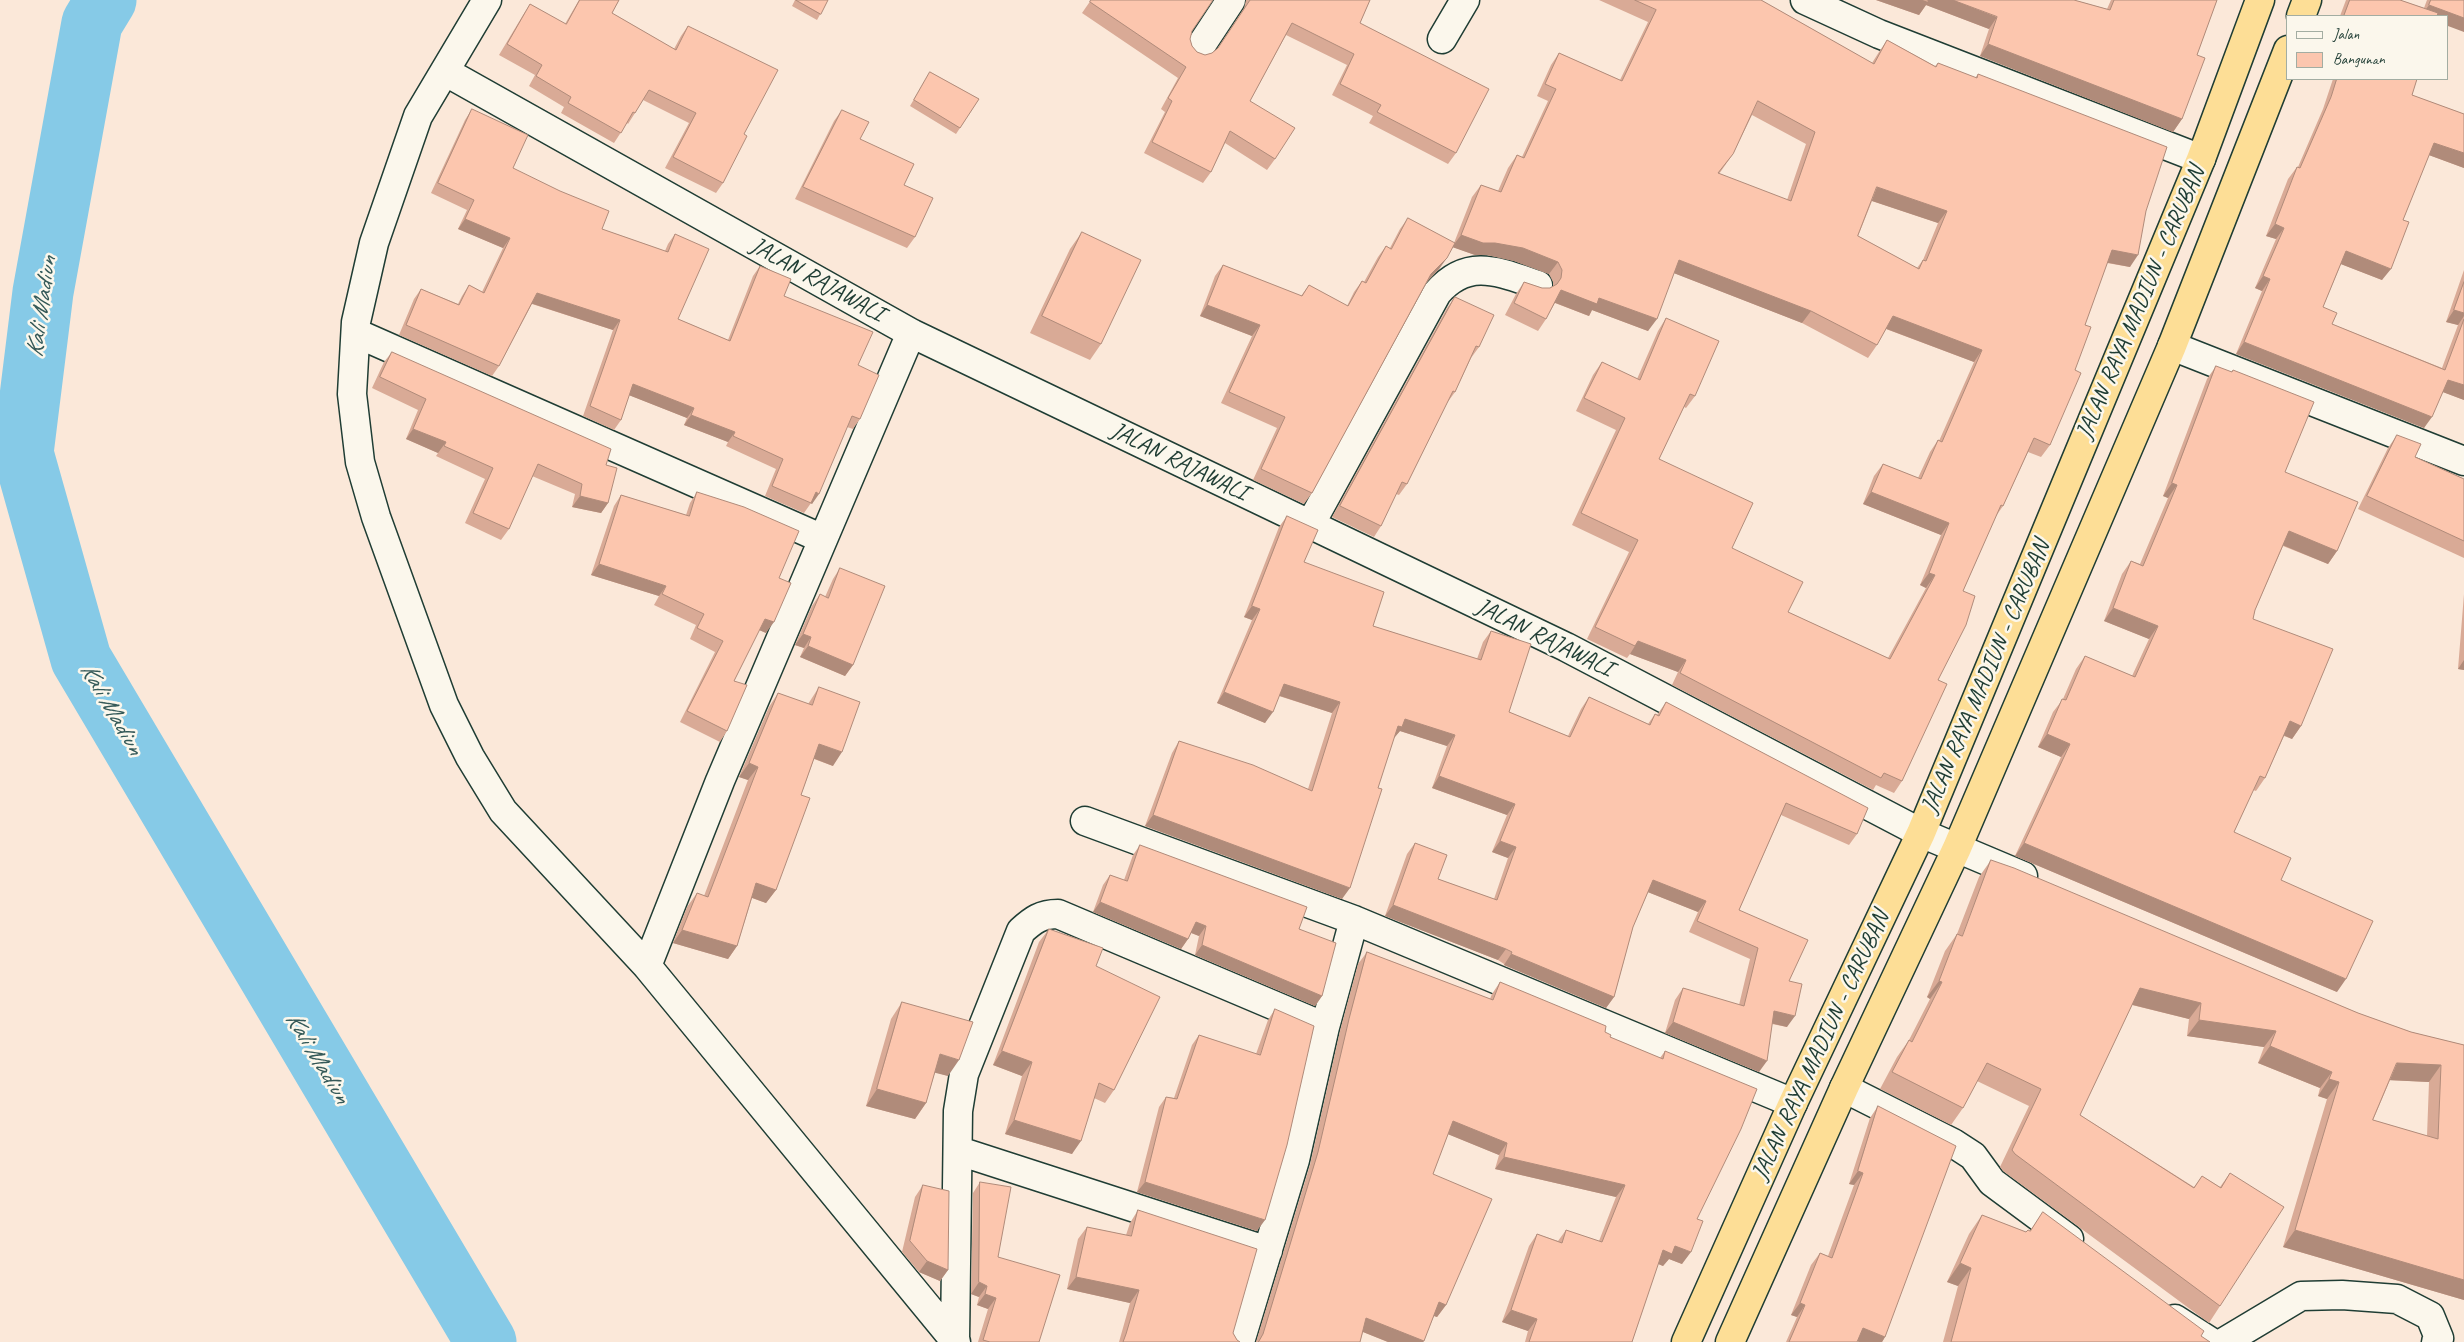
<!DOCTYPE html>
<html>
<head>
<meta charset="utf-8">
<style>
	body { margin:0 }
	#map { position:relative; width:2464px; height:1342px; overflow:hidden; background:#fbe8d9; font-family:Caveat,sans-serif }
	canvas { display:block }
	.legend { position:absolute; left:2286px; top:15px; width:162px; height:65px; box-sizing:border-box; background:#fbf7ec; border:1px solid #a3ada2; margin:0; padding:6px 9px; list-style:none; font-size:15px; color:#1f3d34 }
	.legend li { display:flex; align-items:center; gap:10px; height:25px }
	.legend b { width:25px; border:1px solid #a3ada2 }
</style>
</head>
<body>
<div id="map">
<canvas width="2464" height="1342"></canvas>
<ul class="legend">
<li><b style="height:6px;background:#fbf7ec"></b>Jalan</li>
<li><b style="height:14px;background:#fcc6ae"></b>Bangunan</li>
</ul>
</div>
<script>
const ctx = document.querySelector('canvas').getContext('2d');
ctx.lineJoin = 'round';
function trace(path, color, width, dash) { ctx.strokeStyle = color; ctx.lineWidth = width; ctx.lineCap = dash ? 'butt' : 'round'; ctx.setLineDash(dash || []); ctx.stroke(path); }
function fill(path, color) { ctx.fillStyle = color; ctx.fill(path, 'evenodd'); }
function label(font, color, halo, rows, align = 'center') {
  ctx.font = font + ' Caveat,sans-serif'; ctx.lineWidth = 5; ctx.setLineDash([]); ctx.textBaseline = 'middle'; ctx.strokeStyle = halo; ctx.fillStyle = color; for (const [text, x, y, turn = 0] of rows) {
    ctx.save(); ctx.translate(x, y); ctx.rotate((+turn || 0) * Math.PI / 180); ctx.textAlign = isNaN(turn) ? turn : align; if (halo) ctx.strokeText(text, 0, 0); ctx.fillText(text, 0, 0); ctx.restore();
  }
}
trace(new Path2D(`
	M106,0L92,23L43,292L23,453L81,659L486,1342`), '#86cae7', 61);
const minor = new Path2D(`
	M487,0L418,116L374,243L356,322L352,394L360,462L376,517L444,705L470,757L503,811L647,966L956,1342
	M1805,0L1879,34L2201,159
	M1442,39L1465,0
	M1198,50L1231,0
	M446,72L911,333L1566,647L1921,833L2023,876
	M356,333L823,539
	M2172,346L2464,461
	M1310,525L1437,293C1468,257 1499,272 1538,285
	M1085,821L1354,920L1793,1103
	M647,966L720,781L911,333
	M1844,1088L1953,1143L1973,1156L1992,1182L2069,1239
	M959,1151L1268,1251
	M2175,1319L2211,1342
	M955,1340L958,1111L964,1074L1021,931C1033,920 1041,914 1058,914L1325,1027
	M1240,1342L1295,1160L1325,1027L1354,920
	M2224,1342L2301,1296L2342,1295L2397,1299L2430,1316L2439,1338L2436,1342`);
const highway = new Path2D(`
	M2301,16L2307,0
	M1686,1342L1793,1103L1921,833L2201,159L2260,0
	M1730,1342L1844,1088L1957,848L2172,346L2288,50`);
trace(minor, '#1f3d34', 31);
trace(highway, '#1f3d34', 31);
trace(minor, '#fbf7ec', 28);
trace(highway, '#fdde96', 28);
fill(new Path2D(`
	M579,0H619L612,13L674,49L681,36L688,26L744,134L723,183L716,193L665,168L689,123L643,100L635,113L628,124L627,123L614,143L561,113L564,107L529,86L535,75L499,55L523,15L530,4L565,24Z
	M795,0H828L817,20L792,6Z
	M1091,0L1192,31L1190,39L1192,46L1197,52L1205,55L1212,53L1217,49L1244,8L1246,0H1370L1360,23L1456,153L1448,164L1369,123L1373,116L1332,95L1347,65L1286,35L1250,101L1275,159L1267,170L1225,143L1211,172L1203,183L1144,153L1165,112L1161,109L1178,78L1082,13Z
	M1599,0H1761L1872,63L1879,52L1887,40L1935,66L1938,63L1975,78L1978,74L2146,211L2130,267L2107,263L2085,325L2075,370L2050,445L2041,457L2028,452L2003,506L1996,516L1963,591L1938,680L1902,781L1894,793L1876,785L1873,790L1672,685L1678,672L1630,654L1627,658L1587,639L1629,552L1572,525L1616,430L1576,411L1593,375L1602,362L1637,379L1658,331L1666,318L1695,396L1686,408L1684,407L1659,459L1732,548L1788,612L1888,658L1926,588L1920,585L1941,535L1863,504L1874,476L1883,464L1918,478L1930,452L1938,440L1939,441L1974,362L1886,329L1877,345L1868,358L1802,323L1674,273L1648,331L1592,310L1589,316L1555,303L1546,319L1538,331L1505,315L1516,294L1524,282L1542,288H1550L1553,286V282L1549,274L1514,261L1487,255H1475L1453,247L1439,269L1427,282L1312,493L1304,504L1253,480L1277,428L1221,403L1252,336L1200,316L1215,276L1223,265L1301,296L1309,285L1347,306L1354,292L1362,281L1364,282L1378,257L1386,246L1390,248L1400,229L1408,218L1454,243L1472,197L1481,185L1498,191L1508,168L1517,155L1522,157L1548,101L1537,96L1551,65L1559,53L1620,80L1648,22ZM1752,115L1806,144L1787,200L1719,174L1733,154ZM1872,201L1938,223L1923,260L1917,268L1858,236Z
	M1876,0H2074L2107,9L2111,0H2217L2197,55L2182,119L2173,132L1980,56L1989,29L1926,5L1919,15Z
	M2346,0H2400L2424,8L2427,0H2464V32L2448,16H2340Z
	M930,72L979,99L956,134L910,106Z
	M2333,79H2417L2412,95L2464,114V168L2429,155L2403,220L2382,280L2341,264L2323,307L2332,324L2442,368L2458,325L2446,322L2464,270V400L2443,392L2424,428L2236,354L2262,291L2255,288L2276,239L2266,236L2288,179L2297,167H2298L2323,109Z
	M472,109L513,168L602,229L665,251L668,244L675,234L678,319L728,340L753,276L760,266L784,296L858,365L860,419L853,429L847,427L812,504L811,503L804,513L765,496L776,469L726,446L728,442L684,425L687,418L629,395L621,420L614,430L583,416L613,330L532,304L499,366L492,376L399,335L414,299L421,289L458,304L462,296L469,285L482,292L503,248L458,229L467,210L431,193L465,120Z
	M842,110L860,139L904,185L915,237L907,248L795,199L834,121Z
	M1082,232L1101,344L1090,360L1030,333L1070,249Z
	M1455,297L1479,347L1471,358L1455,392L1447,403L1407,484L1399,495L1396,494L1381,526L1374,537L1332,517L1447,308Z
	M392,352L606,465L608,503L601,513L572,507L575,494L532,476L509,529L501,540L465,523L485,479L436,456L438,453L406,439L418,410L372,388L384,362Z
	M2216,366L2231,372L2233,370L2285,472L2337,551L2328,564L2283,546L2255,610L2253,619L2301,726L2292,739L2284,736L2265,778L2256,791L2253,790L2234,832L2281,880L2337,992L2015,856L2061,757L2038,747L2053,712L2063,699L2076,669L2085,656L2132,676L2149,639L2104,621L2122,574L2131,561L2140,564L2168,498L2163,496L2207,379Z
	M2397,435L2415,457L2464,479V558L2358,509L2388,448Z
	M697,492L779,578L766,633L759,630L734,681L727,731L720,742L680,722L715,652L690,639L696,625L654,605L659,596L591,575L614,506L621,495L686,515L690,503Z
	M1287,516L1304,562L1373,626L1477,659L1483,642L1491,631L1509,712L1568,736L1581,709L1589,697L1648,724L1655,714L1657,715L1666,702L1857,834L1849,845L1781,815L1739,910L1789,981L1787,1027L1772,1024L1759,1072L1665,1033L1675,1000L1683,988L1739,1005L1750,959L1689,932L1698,912L1648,892L1633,927L1614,997L1606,1008L1504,965V964L1498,960L1385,916L1407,854L1415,843L1438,879L1494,899L1508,858L1492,852L1507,815L1432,788L1447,746L1400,731L1394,738L1342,899L1145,826L1172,753L1179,741L1308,789L1332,713L1279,696L1265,723L1217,703L1252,620L1244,617L1279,527Z
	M840,568L853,665L845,676L800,657L804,648L795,645L812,606L820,594L825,597L833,579Z
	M2464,594V670L2458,669Z
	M819,687L833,766L814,759L801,795L776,890L766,903L752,898L737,946L728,959L673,943L687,907L697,893L704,896L748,780L739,777L769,707L778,693L808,704L810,701Z
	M1140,845L1299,929L1322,996L1315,1006L1195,955L1199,936L1191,933L1188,939L1181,949L1093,912L1103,885L1110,875L1124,880L1133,855Z
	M1991,860L2358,1013L2411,1032L2464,1045V1300L2283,1247L2327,1099L2318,1096L2320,1088L2258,1063L2264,1047L2187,1036L2189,1019L2132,1005L2080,1115L2194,1187L2202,1176L2220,1187L2230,1173L2220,1306L2209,1323L2003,1171L2000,1167L2029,1106L1977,1081L1963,1108L1951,1125L1880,1089L1897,1057L1909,1040L1930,999L1927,997L1945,951L1957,934L1979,877ZM2390,1080L2429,1082L2427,1136L2373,1120Z
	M1049,929L1096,966L1114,1090L1105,1103L1094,1098L1072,1154L1005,1134L1022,1076L993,1065L1039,942Z
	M1367,952L1490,999L1492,994L1500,982L1605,1032L1610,1037L1660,1058L1665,1051L1697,1219L1682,1264L1669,1259L1663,1266L1658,1264L1632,1342H1525L1528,1331L1502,1322L1529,1246L1537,1234L1558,1241L1566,1230L1599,1241L1616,1197L1495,1169L1499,1155L1448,1134L1433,1174L1446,1305L1437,1317L1434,1316L1423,1342H1388L1363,1332L1360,1342H1256L1310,1165L1340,1031L1358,964Z
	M902,1002L948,1076L935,1072L926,1103L915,1119L866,1106L891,1019Z
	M1275,1009L1257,1231L1137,1192L1159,1107L1166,1097L1174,1098L1192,1045L1199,1035L1256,1054L1268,1020Z
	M1878,1106L1885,1337L1882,1342H1859L1857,1341V1342H1786L1797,1317L1791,1315L1811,1265L1820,1253L1828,1256L1854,1185L1849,1184L1870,1118Z
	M980,1182L998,1257L1039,1342H978L988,1309L977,1305L979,1297L971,1294L973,1193Z
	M923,1185L948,1270L940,1281L919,1272L902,1252L915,1197Z
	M1138,1210L1233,1333L1237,1340L1240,1342H1119L1130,1303L1067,1289L1078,1239L1087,1227L1126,1235L1130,1223Z
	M2043,1212L2201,1336L2210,1342H1943L1958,1286L1947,1282L1969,1234L1982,1215L2026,1232L2030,1231Z`), '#d9aa96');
fill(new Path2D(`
	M1876,0H1953L1997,17L1989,29L1926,5L1919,15Z
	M2429,5L2464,18V32L2448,26V16H2421Z
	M1988,44L2182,119L2173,132L1980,56Z
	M2434,143L2464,153V168L2426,154Z
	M1877,187L1947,211L1938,223L1869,200Z
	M465,219L510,238L503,248L458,229Z
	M2275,224L2284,228L2276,239L2266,236Z
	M1461,235L1523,248L1558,262L1549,274L1514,261L1487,255H1475L1452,247Z
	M2112,250L2138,255L2130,267L2104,262Z
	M2346,251L2391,269L2382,280L2338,263Z
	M1447,258L1439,269L1423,286L1431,274Z
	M1679,260L1811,311L1802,323L1671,272Z
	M2263,276L2270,279L2262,291L2255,288Z
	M1561,290L1599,298L1657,319L1648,331L1592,310L1589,316L1553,302Z
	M537,293L620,320L613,330L530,303Z
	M1207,305L1260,325L1252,336L1200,316Z
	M2454,310L2464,313V316L2458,325L2446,322Z
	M1893,316L1982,350L1974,362L1884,328Z
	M2244,342L2432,417L2424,428L2236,354Z
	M2448,380L2464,385V400L2440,391Z
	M633,384L694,408L687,418L626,394Z
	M691,415L735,432L728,442L684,425Z
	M413,429L446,442L438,453L406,439Z
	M2172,483L2177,485L2168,498L2163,496Z
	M816,492L819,494L812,504L809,502Z
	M1871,492L1949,523L1941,535L1863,504Z
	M580,496L608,503L601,513L572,507Z
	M2289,531L2337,551L2328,564L2280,544Z
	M599,564L666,586L659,596L591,575Z
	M1929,573L1935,575L1926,588L1920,585Z
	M1252,606L1260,609L1252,620L1244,617Z
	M2113,608L2158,626L2149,639L2104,621Z
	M765,619L774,622L766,633L757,629Z
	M803,634L811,637L804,648L795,645Z
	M1638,641L1686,660L1678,672L1630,654Z
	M808,646L853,665L845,676L800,657Z
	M2464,660V670L2458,669Z
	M1284,684L1340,702L1332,713L1277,695Z
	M1224,692L1273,712L1265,723L1217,703Z
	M1405,719L1455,735L1447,746L1400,731L1394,738L1390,737L1398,726Z
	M2290,721L2301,726L2292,739L2281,734Z
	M2047,734L2070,744L2061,757L2038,747Z
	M819,744L842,752L833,766L810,757Z
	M749,763L758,767L748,780L739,777Z
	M1439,776L1515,804L1507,815L1432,788Z
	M1153,815L1350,888L1342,899L1145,826Z
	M1500,841L1516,847L1508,858L1492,852Z
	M2024,843L2346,979L2337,992L2015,856Z
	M1653,880L1706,901L1698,912L1645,891Z
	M756,883L776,890L766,903L747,896Z
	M1100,902L1188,939L1181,949L1093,912Z
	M1393,905L1506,949L1498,960L1385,916Z
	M1196,922L1206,926L1199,936L1189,932Z
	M682,930L737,946L728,959L673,943Z
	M1202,945L1322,996L1315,1006L1195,955Z
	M1511,954L1614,997L1606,1008L1504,965Z
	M1939,981L1942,982L1930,999L1927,997Z
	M2140,988L2201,1003L2189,1019L2129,1004Z
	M1774,1011L1795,1016L1787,1027L1766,1022Z
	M2199,1020L2276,1031L2264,1047L2187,1036Z
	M1673,1022L1767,1061L1759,1072L1665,1033Z
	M2270,1046L2332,1072L2320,1088L2258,1063Z
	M1002,1051L1032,1062L1022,1076L993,1065Z
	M940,1054L959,1060L948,1076L928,1071Z
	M2397,1063L2441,1065L2429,1082L2386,1080Z
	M2329,1079L2339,1082L2327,1099L2318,1096Z
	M877,1089L926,1103L915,1119L866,1106Z
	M1014,1120L1081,1141L1072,1154L1005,1134Z
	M1453,1121L1507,1143L1499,1155L1445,1133Z
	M1504,1157L1625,1185L1616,1197L1495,1169Z
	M1858,1171L1863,1173L1854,1185L1849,1184Z
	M1145,1182L1265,1220L1257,1231L1137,1192Z
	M2295,1230L2464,1280V1300L2283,1247Z
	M1675,1246L1691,1252L1682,1264L1669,1259L1663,1266L1654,1262L1663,1250Z
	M927,1261L948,1270L940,1281L919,1272Z
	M1960,1263L1971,1268L1958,1286L1947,1282Z
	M1076,1277L1139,1290L1130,1303L1067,1289Z
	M979,1282L987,1286L979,1297L971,1294Z
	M985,1294L996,1298L988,1309L977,1305Z
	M1439,1302L1446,1305L1437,1317L1431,1315Z
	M1800,1303L1805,1305L1797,1317L1791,1315Z
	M1511,1310L1537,1319L1528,1331L1502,1322Z
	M1366,1318L1424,1341L1423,1342H1388L1358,1330Z
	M1863,1328L1885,1337L1882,1342H1859L1855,1340Z`), '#b08b7a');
const building = new Path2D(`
	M580,0H619L612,13L676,50L688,26L778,70L744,134L747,136L723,183L673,157L696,113L649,90L635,113L633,112L621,133L568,103L571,97L536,76L542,65L507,44L530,4L566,24Z
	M796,0H828L821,14Z
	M1091,0H1213L1192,31L1190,39L1192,46L1197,52L1205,55L1212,53L1218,48L1250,0H1370L1360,23L1489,89L1456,153L1377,112L1381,105L1340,84L1354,54L1292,23L1250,101L1295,128L1275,159L1230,131L1211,172L1152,142L1172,101L1168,98L1186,67L1090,2Z
	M1635,0H1761L1874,64L1887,40L1936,67L1938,63L1977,78L1978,74L2167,147L2146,211L2138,255L2112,250L2085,325L2091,327L2075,370L2081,373L2050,445L2034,438L2003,506L2001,505L1963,591L1975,596L1966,625L1938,680L1947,684L1902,781L1884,773L1881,778L1680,673L1686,660L1638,641L1635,646L1595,627L1638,540L1581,513L1625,418L1584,398L1602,362L1640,380L1666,318L1719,341L1695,396L1690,394L1659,459L1753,503L1732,548L1803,582L1788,612L1890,659L1935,575L1929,573L1949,523L1871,492L1883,464L1921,479L1938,440L1942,442L1982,350L1893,316L1877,345L1811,311L1679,260L1657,319L1599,298L1597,304L1561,290L1546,319L1514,303L1524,282L1542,288H1550L1557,284L1561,278L1562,270L1558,262L1523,248L1495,243H1483L1461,235L1481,185L1501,192L1517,155L1524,158L1556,89L1545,84L1559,53L1622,81L1656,10ZM1758,101L1815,132L1791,201L1718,173L1733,154ZM1877,187L1947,211L1926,261L1923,260L1919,269L1858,236Z
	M1921,0H1928V2Z
	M1953,0H2074L2110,10L2114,0H2217L2197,55L2205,58L2182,119L1988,44L1997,17Z
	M2350,0H2400L2438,13L2437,16H2344Z
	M2431,0H2464V18L2429,5Z
	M930,72L979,99L960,128L914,100Z
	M2337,79H2417L2412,95L2464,114V153L2434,143L2403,220L2409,222L2391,269L2346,251L2323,307L2337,313L2332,324L2445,370L2464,319V385L2448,380L2432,417L2244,342L2270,279L2263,276L2284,228L2275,224L2297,167L2300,168L2331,97Z
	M472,109L528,135L513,168L560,191L609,211L602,229L668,252L675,234L709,249L678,319L730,341L760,266L791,279L784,296L873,332L858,365L879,375L860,419L852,416L819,494L816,492L811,503L772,486L783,459L733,436L735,432L691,415L694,408L633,384L621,420L590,406L620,320L537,293L499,366L406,325L421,289L459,305L469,285L484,293L510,238L465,219L474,200L438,183Z
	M842,110L869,122L860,139L914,164L904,185L933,198L915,237L803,187Z
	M1408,218L1455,243L1447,258L1431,274L1312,493L1261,469L1285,417L1229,392L1260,325L1207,305L1223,265L1302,296L1309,285L1348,306L1362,281L1366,283L1386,246L1391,249Z
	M1082,232L1141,260L1101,344L1042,316Z
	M2464,282V313L2454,310Z
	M1455,297L1494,315L1479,347L1476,346L1455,392L1453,391L1407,484L1402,482L1381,526L1340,506Z
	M392,352L611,449L606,465L617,468L608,503L580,496L582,484L538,464L509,529L473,513L493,468L444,446L446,442L413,429L426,399L380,377Z
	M2216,366L2232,372L2233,370L2314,402L2285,472L2358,502L2337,551L2289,531L2255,610L2253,619L2333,649L2301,726L2290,721L2265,778L2260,776L2234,832L2291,858L2281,880L2373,921L2346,979L2024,843L2070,744L2047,734L2062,699L2066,700L2085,656L2135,677L2158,626L2113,608L2131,561L2143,566L2177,485L2172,483Z
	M2397,435L2421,444L2415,457L2464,479V541L2367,496Z
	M697,492L744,507L799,531L779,578L791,583L774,622L765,619L734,681L747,685L727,731L687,711L723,641L697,628L704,614L662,594L666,586L599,564L621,495L689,516Z
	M1287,516L1318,530L1304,562L1384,592L1373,626L1481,660L1491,631L1531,644L1509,712L1570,737L1589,697L1650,725L1655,714L1659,716L1666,702L1868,808L1857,834L1786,803L1739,910L1808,940L1789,981L1802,984L1795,1016L1774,1011L1767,1061L1673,1022L1683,988L1744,1006L1758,948L1697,921L1706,901L1653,880L1633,927L1614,997L1511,954L1512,952L1506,949L1393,905L1415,843L1447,855L1438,879L1497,900L1516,847L1500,841L1515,804L1439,776L1455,735L1405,719L1402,727L1398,726L1378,788L1382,789L1350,888L1153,815L1179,741L1253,765L1312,791L1340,702L1284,684L1273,712L1224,692L1260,609L1252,606Z
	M840,568L885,586L853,665L808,646L811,637L803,634L820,594L828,598Z
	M819,687L860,702L842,752L819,744L801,795L810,798L776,890L756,883L737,946L682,930L697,893L708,897L758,767L749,763L778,693L812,705Z
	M1140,845L1307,907L1299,929L1336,943L1322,996L1202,945L1206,926L1196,922L1188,939L1100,902L1110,875L1127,881Z
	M1991,860L2014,868L2358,1013L2411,1032L2464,1045V1280L2295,1230L2339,1082L2329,1079L2332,1072L2270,1046L2276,1031L2199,1020L2201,1003L2140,988L2080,1115L2194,1188L2202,1176L2221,1188L2230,1173L2284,1207L2220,1306L2015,1154L2012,1150L2041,1089L1987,1063L1963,1108L1892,1072L1909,1040L1912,1042L1942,982L1939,981L1957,934L1962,936ZM2397,1063L2441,1065L2438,1139L2373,1120Z
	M1049,929L1103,948L1096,966L1160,997L1114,1090L1099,1083L1081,1141L1014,1120L1032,1062L1002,1051Z
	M1367,952L1493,1000L1500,982L1606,1026L1605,1032L1611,1035L1610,1037L1663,1059L1665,1051L1757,1089L1741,1129L1697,1219L1703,1221L1691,1252L1675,1246L1672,1254L1663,1250L1632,1342H1529L1537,1319L1511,1310L1537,1234L1562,1243L1566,1230L1602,1242L1625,1185L1504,1157L1507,1143L1453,1121L1433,1174L1492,1199L1446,1305L1439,1302L1424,1341L1366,1318L1360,1342H1258L1259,1341L1263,1334L1318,1152L1349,1019Z
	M902,1002L973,1022L959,1060L940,1054L926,1103L877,1089Z
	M1275,1009L1314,1026L1287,1145L1265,1220L1145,1182L1166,1097L1177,1099L1199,1035L1260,1055Z
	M1878,1106L1956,1146L1885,1337L1863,1328L1857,1342H1789L1805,1305L1800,1303L1820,1253L1832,1258L1863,1173L1858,1171Z
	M980,1182L1011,1187L998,1257L1060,1275L1039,1342H990L983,1340L996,1298L985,1294L987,1286L979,1282Z
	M923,1185L949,1191L948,1270L927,1261L910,1241Z
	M1138,1210L1257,1249L1233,1333L1237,1340L1240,1342H1123L1126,1334L1139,1290L1076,1277L1087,1227L1131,1236Z
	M2043,1212L2204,1331L2201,1336L2210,1342H1951L1971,1268L1960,1263L1982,1215L2026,1232L2028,1230L2030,1231Z`);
fill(building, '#fcc6ae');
trace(building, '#b08b7a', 1);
label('24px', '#1f3d34', '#fbf7ec', [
	["JALAN RAJAWALI",817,280,29],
	["JALAN RAYA MADIUN - CARUBAN",2141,303,-67],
	["JALAN RAJAWALI",1179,462,26],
	["JALAN RAJAWALI",1544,638,26],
	["JALAN RAYA MADIUN - CARUBAN",1986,677,-67],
	["JALAN RAYA MADIUN - CARUBAN",1821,1046,-65]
]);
label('italic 25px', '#345958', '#fbf7ec', [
	["Kali Madiun",42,307,-82],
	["Kali Madiun",111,709,60],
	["Kali Madiun",317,1058,59]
]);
</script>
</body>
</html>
